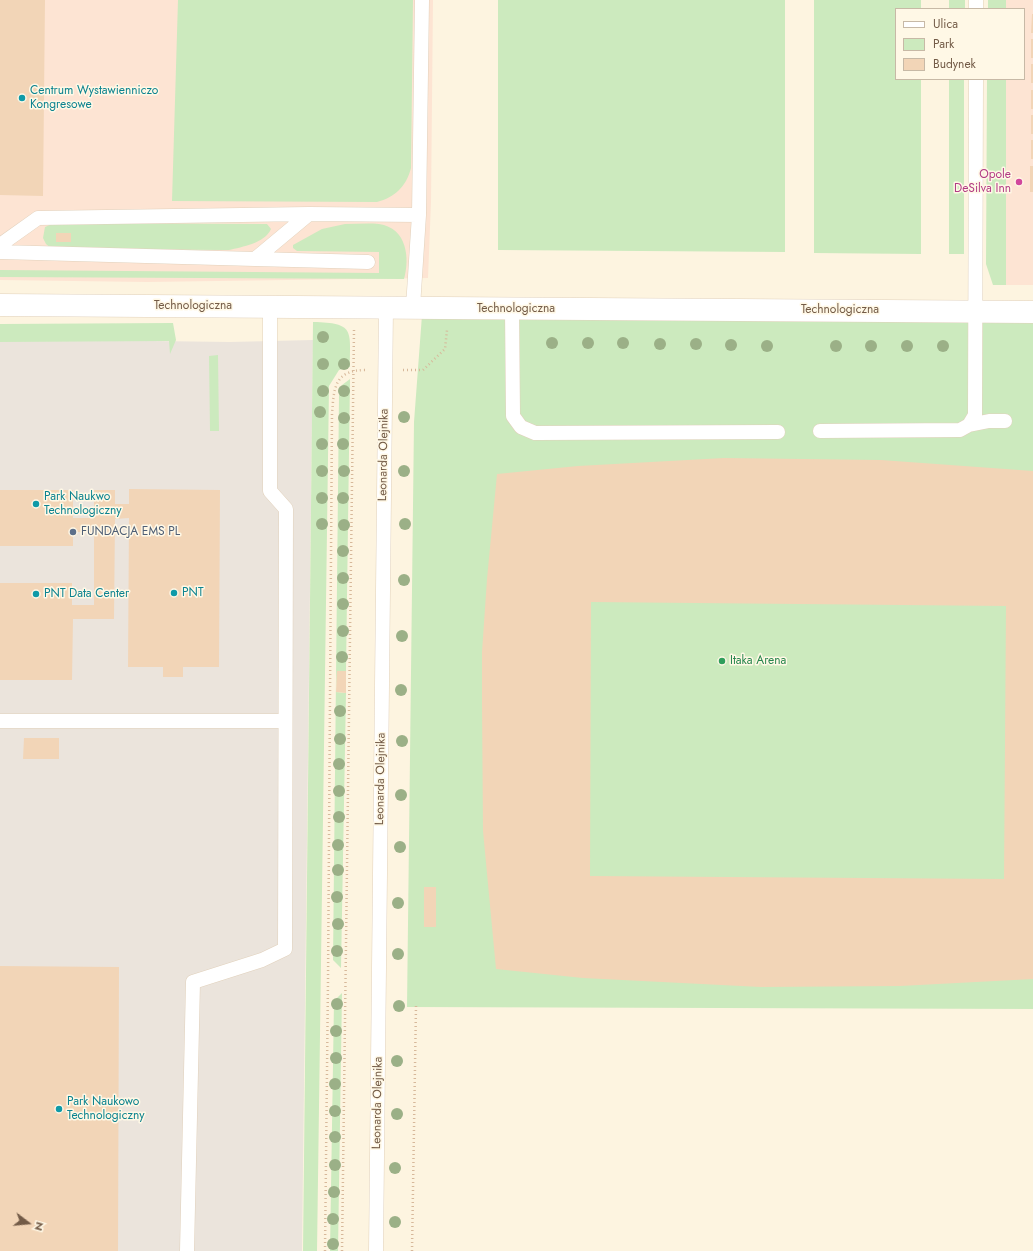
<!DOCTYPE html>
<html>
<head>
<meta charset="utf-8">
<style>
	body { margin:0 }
	#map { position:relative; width:1033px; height:1251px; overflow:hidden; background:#fdf4e0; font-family:Jost,sans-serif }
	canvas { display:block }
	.legend { position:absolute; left:895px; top:8px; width:130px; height:72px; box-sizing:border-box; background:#fff8e6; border:1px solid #c7b9a6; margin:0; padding:5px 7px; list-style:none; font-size:12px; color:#735b47 }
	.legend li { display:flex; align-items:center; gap:8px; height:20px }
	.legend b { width:20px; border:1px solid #c7b9a6 }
	.north { position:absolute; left:8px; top:1203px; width:40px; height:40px; -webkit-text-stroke:3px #fff8e6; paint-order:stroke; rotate:106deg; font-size:11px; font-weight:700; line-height:16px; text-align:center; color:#735b47 }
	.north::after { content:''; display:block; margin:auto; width:14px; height:18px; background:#735b47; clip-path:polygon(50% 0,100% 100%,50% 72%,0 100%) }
</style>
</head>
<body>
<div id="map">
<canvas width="1033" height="1251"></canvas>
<ul class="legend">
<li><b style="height:5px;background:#fff"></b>Ulica</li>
<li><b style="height:11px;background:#cceabe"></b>Park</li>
<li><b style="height:11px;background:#f2d5b7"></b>Budynek</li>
</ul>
<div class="north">N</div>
</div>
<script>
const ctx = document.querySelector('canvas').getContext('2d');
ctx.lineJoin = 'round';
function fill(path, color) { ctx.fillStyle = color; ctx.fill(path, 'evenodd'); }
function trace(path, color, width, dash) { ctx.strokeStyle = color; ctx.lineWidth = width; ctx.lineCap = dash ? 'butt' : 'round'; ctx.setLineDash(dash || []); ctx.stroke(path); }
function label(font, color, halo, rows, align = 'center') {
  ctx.font = font + ' Jost,sans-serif'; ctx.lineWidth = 3; ctx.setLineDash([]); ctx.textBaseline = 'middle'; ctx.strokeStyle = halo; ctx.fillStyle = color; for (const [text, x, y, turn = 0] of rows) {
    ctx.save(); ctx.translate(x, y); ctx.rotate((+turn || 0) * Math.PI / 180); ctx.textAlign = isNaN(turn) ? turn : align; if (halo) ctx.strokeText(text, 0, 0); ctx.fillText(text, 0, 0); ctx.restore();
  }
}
fill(new Path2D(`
	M0,0H433L431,202L428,278L147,282L0,280Z
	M1006,0H1033V285H1006V79H1024V9H1006Z`), '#fde4d3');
fill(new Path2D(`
	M0,339L230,342L313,340L302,1251H0Z`), '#ebe4dc');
fill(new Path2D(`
	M178,0H413L411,168C406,187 395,197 377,202L172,201Z
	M498,0H785V252L498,250Z
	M814,0H921V9H896V79H921V254L814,253Z
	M949,0H965V9H949Z
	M988,0H1006V9H988Z
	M949,79H964V254H949Z
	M987,79H1006V285H993L986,264Z
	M54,223L267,224L271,229C265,243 242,247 229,250L52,249L46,244L43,238L45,227Z
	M345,224C356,224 368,223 379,224C407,228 410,258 404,279L0,277V270L379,273V252L297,251L293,248V245L322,229Z
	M422,315L1033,321V1009L407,1007L414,422Z
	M313,322C355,323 350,330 350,367L339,370L329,386L317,1251H303Z
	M173,323L176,340L170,354L169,341L0,342V324Z
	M218,355L219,431H210L209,356Z
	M350,379L346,671H337L336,692L346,693L341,968L333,960L339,396L342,385Z
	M342,993L338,1251H330L334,1001Z`), '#cceabe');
fill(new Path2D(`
	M0,0H45L43,196L0,195Z
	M1032,14H1033V33H1031Z
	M1031,39H1033V58H1031Z
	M1031,64H1033V83H1031Z
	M1031,90H1033V109H1031Z
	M1031,115H1033V134H1031Z
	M1031,140H1033V159H1031Z
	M1030,166H1033V192H1030Z
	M56,233H71V242H56Z
	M724,458L881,460L1033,471V979L900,986L761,987L583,978L496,969L483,831L482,703V652L487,579L497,474L578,466ZM591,602L1006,606L1004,879L590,876Z
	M129,489L220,490L219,667H183V677H163V667H128L129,518L115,519L114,619H73L72,680H0V583H72V605H94V532H73V546H0V490H73V518H94V490H115V504H129Z
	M337,671H346V693L336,692Z
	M24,738H59V759H23Z
	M424,887H436V927H424Z
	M0,966L119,967L118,1251H0Z`), '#f2d5b7');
const service = new Path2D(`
	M976,9V0
	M0,245L38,218L309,214
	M0,252L255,259L309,214L419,215
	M255,259L368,262
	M413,307L419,215L422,0
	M512,309L513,416L521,427L535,433L778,432
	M969,425L989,421H1005
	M820,431L960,430L969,425L975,415L976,79
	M0,721H285
	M187,1251L193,982L262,960L285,949L286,509L270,491V306
	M376,1251L386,307`);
const tertiary = new Path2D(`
	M0,305L1033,312`);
trace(service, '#e1d1bc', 15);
trace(tertiary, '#e1d1bc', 23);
trace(new Path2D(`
	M403,370H423L445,349L447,330
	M325,1251L328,980L332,414C334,388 334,370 366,370
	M342,1251L354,330
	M412,1251L416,1005`), '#d7b89a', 2.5, [1, 3]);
trace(service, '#fff', 14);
trace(tertiary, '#fff', 22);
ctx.fillStyle = '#9bb087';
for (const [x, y] of [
	[323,337],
	[552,343],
	[588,343],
	[623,343],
	[660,344],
	[696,344],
	[731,345],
	[767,346],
	[836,346],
	[871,346],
	[907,346],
	[943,346],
	[323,364],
	[344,364],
	[323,391],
	[344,391],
	[320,412],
	[404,417],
	[344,418],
	[322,444],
	[343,444],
	[322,471],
	[344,471],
	[404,471],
	[322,498],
	[343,498],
	[322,524],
	[405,524],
	[344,525],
	[343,551],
	[343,578],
	[404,580],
	[343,604],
	[343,631],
	[402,636],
	[342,657],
	[401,690],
	[340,711],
	[340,739],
	[402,741],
	[339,764],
	[339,791],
	[401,795],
	[339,817],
	[338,845],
	[400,847],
	[338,870],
	[337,897],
	[398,903],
	[338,924],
	[337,951],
	[398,954],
	[337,1004],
	[399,1006],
	[336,1031],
	[336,1058],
	[397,1061],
	[335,1084],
	[335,1111],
	[397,1114],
	[335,1137],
	[335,1165],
	[395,1168],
	[334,1192],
	[333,1219],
	[395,1222],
	[333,1244]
]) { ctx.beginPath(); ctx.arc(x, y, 6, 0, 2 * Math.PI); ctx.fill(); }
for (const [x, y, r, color] of [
	[22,98,4,"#0f9aa8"],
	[1019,182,4,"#d1479c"],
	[36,504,4,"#0f9aa8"],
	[73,532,4,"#5c6f8a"],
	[174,593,4,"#0f9aa8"],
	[36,594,4,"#0f9aa8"],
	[722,661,4,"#2e9e5b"],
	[59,1109,4,"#0f9aa8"]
]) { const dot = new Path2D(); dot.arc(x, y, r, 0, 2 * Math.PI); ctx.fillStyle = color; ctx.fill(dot); trace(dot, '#fff8e6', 1.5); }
label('12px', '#0d838f', '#fff8e6', [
	["Centrum Wystawienniczo",30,91],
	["Kongresowe",30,105],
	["Park Naukwo",44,497],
	["Technologiczny",44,511],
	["PNT",182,593],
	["PNT Data Center",44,594],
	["Park Naukowo",67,1102],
	["Technologiczny",67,1116]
], 'left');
label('12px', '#b23c85', '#fff8e6', [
	["Opole",1011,175],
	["DeSilva Inn",1011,189]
], 'right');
label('12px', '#735b47', '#fff8e6', [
	["Technologiczna",193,306],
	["Technologiczna",516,309],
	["Technologiczna",840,310],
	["Leonarda Olejnika",384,455,-89],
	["Leonarda Olejnika",381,779,-89],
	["Leonarda Olejnika",378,1103,-89]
]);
label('12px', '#4e5e75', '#fff8e6', [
	["FUNDACJA EMS PL",81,532]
], 'left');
label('12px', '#27864d', '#fff8e6', [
	["Itaka Arena",730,661]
], 'left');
</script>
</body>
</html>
